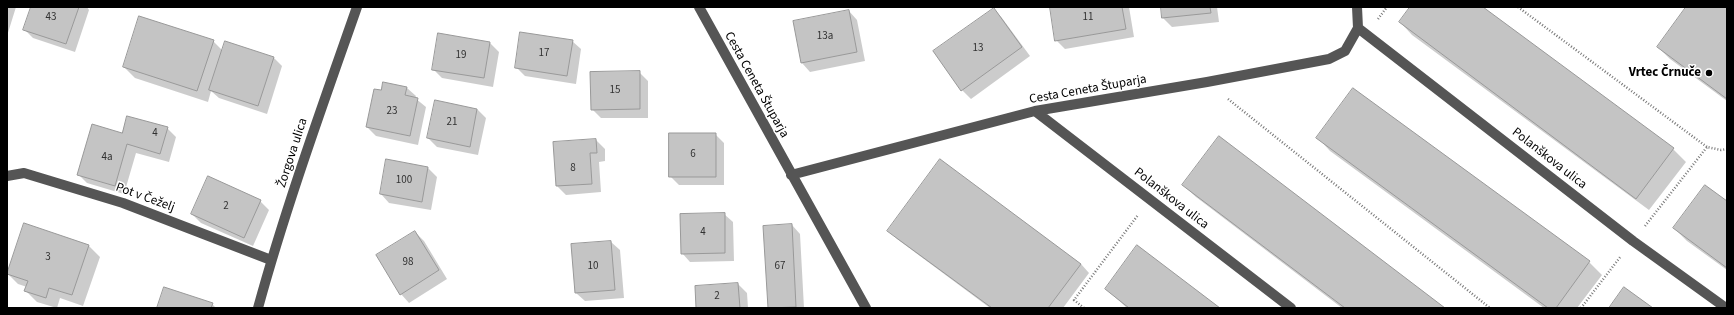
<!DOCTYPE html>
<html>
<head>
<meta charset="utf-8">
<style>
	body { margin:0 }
	#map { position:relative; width:1734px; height:315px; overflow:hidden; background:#fff; font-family:"Source Sans 3",sans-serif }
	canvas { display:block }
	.frame { position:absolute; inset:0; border:8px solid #000; pointer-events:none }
</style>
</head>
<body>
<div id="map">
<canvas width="1734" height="315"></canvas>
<div class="frame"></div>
</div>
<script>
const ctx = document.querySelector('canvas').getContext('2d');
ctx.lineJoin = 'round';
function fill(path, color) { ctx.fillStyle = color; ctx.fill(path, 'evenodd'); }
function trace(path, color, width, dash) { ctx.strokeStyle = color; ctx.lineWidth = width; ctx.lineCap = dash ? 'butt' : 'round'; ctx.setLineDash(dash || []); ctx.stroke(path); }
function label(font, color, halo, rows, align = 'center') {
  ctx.font = font + ' "Source Sans 3",sans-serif'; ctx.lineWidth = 3; ctx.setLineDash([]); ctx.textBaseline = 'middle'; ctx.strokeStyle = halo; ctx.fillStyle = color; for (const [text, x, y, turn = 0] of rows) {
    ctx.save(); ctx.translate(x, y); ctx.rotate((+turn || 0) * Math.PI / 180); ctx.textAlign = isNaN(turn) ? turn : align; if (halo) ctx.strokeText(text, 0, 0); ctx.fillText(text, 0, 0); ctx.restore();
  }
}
fill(new Path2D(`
	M7,7H16L7,36Z
	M32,7H87L89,10L75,52L33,38L24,29Z
	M1051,7H1129L1134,37L1065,49L1056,40Z
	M1162,7H1217L1219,22L1172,27L1163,18Z
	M1411,7H1481L1673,149L1686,162L1649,210L1412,35L1400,22Z
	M1687,7H1727V101L1670,59L1658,47Z
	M994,9L1002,18L1030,56L971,99L962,90Z
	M849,11L857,20L865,61L810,72L802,63L794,22Z
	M439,34L490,43L499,52L493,87L442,78L433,69Z
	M213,41L223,51L274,58L282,66L267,114L219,98L211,91L208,102L135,78L124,67Z
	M572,41L581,49L576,84L525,76L516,67Z
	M639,72L648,81V118H601L592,109Z
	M384,83L407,88L416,96L415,98L426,107L418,145L376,136L367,127L382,91Z
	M477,109L486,118L478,155L437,147L428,138Z
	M167,128L176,137L169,162L136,153L124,194L87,183L78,174L123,135Z
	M715,134L724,143V185H679L670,176Z
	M1318,138L1589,262L1602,275L1577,308H1544L1330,151Z
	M596,140L605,149V161L599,162L601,192L566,195L557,186L554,143Z
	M387,160L428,168L437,177L431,210L389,203L381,194Z
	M1183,185L1444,308H1342L1196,197Z
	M260,201L269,210L253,246L201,223L192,214Z
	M1727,202V270L1687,241L1674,228Z
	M724,214L733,222L734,261L690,262L682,253Z
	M24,224L89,246L100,257L83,306L60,298L57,308L37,302L26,291L27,287L18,284L7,273Z
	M792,225L800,234L804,308H769L764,227Z
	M889,230L1081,264L1089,273L1063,308H990L897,239Z
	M415,232L424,241L447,279L409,303L401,294Z
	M611,242L620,250L624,298L585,301L576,293L572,245Z
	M738,284L747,293L748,308H697Z
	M1106,289L1218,308H1127Z
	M212,304L216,308H159Z`), '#0003');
const building = new Path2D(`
	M31,7H79L66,44L23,30Z
	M1050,7H1122L1126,29L1055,41Z
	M1161,7H1210L1211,13L1162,18Z
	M1410,7H1483L1674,148L1636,199L1399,22Z
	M1686,7H1727V99L1657,47Z
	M994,8L1022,47L961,91L933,51Z
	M849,10L857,52L801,63L793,21Z
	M139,16L214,40L197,91L123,67Z
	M520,32L573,40L567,76L515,68Z
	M438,33L490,42L484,78L432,70Z
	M225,41L274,57L258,106L209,90Z
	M640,71V109L591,110L590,72Z
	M383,82L407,87L405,95L418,98L410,136L366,127L374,89L381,90Z
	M1353,88L1590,261L1556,308H1548L1316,138Z
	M435,100L477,109L470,147L427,138Z
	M127,116L168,127L160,154L127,144L115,186L77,175L92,124L122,133Z
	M669,133H716V177H669Z
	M1219,136L1445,308H1345L1182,185Z
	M596,139L597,153H590L592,184L556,186L553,142Z
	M386,159L428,167L422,202L380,194Z
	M940,159L1081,264L1048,308H992L887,231Z
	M208,176L261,200L244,238L191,214Z
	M1705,185L1727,201V268L1673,228Z
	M725,213V253L681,254L680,214Z
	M24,223L89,245L72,295L49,288L46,298L24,291L28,281L7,274Z
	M792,224L796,307L768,308L763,226Z
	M415,231L439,270L400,295L376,255Z
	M611,241L615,290L575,293L571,244Z
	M1137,245L1220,308H1129L1105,289Z
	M738,283L740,308H696L695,286Z
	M164,287L213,303L211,308H157Z
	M1624,287L1653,308H1609Z`);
fill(building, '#c4c4c4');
trace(building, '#999', 1);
trace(new Path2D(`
	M1518,7L1707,147
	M1378,19L1387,7
	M1228,99L1490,308
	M1645,226L1707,147L1721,150L1727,149
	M1084,308L1074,300L1138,215
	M1581,308L1621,256`), '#777', 2.5, [1, 2]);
trace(new Path2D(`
	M699,7L866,308
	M1358,28L1633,241L1726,308
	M1035,111L1291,308
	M791,175L1035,111L1207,82L1329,59L1345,51L1358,28L1357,7
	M7,176L24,173L123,203L271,260
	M258,308C286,206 322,107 357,7`), '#555', 10);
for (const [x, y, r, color] of [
	[1709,73,4,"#000"]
]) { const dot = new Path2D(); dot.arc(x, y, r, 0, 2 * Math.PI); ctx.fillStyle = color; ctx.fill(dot); trace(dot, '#fff', 1.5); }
label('11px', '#313131', null, [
	["43",51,18],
	["11",1088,18],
	["13a",825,37],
	["13",978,49],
	["17",544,54],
	["19",461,56],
	["15",615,91],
	["23",392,112],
	["21",452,123],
	["4",155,134],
	["6",693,155],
	["4a",107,158],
	["8",573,169],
	["100",404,181],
	["2",226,207],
	["4",703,233],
	["3",48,258],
	["98",408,263],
	["10",593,267],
	["67",780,267],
	["2",717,297]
]);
label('bold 13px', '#000', '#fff', [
	["Vrtec Črnuče",1701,73]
], 'right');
label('13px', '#000', '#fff', [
	["Cesta Ceneta Štuparja",756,85,61],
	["Cesta Ceneta Štuparja",1088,90,-10],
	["Žorgova ulica",293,153,-72],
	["Polanškova ulica",1549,159,38],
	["Pot v Čeželj",145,198,20],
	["Polanškova ulica",1171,199,38]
]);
</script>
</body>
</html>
